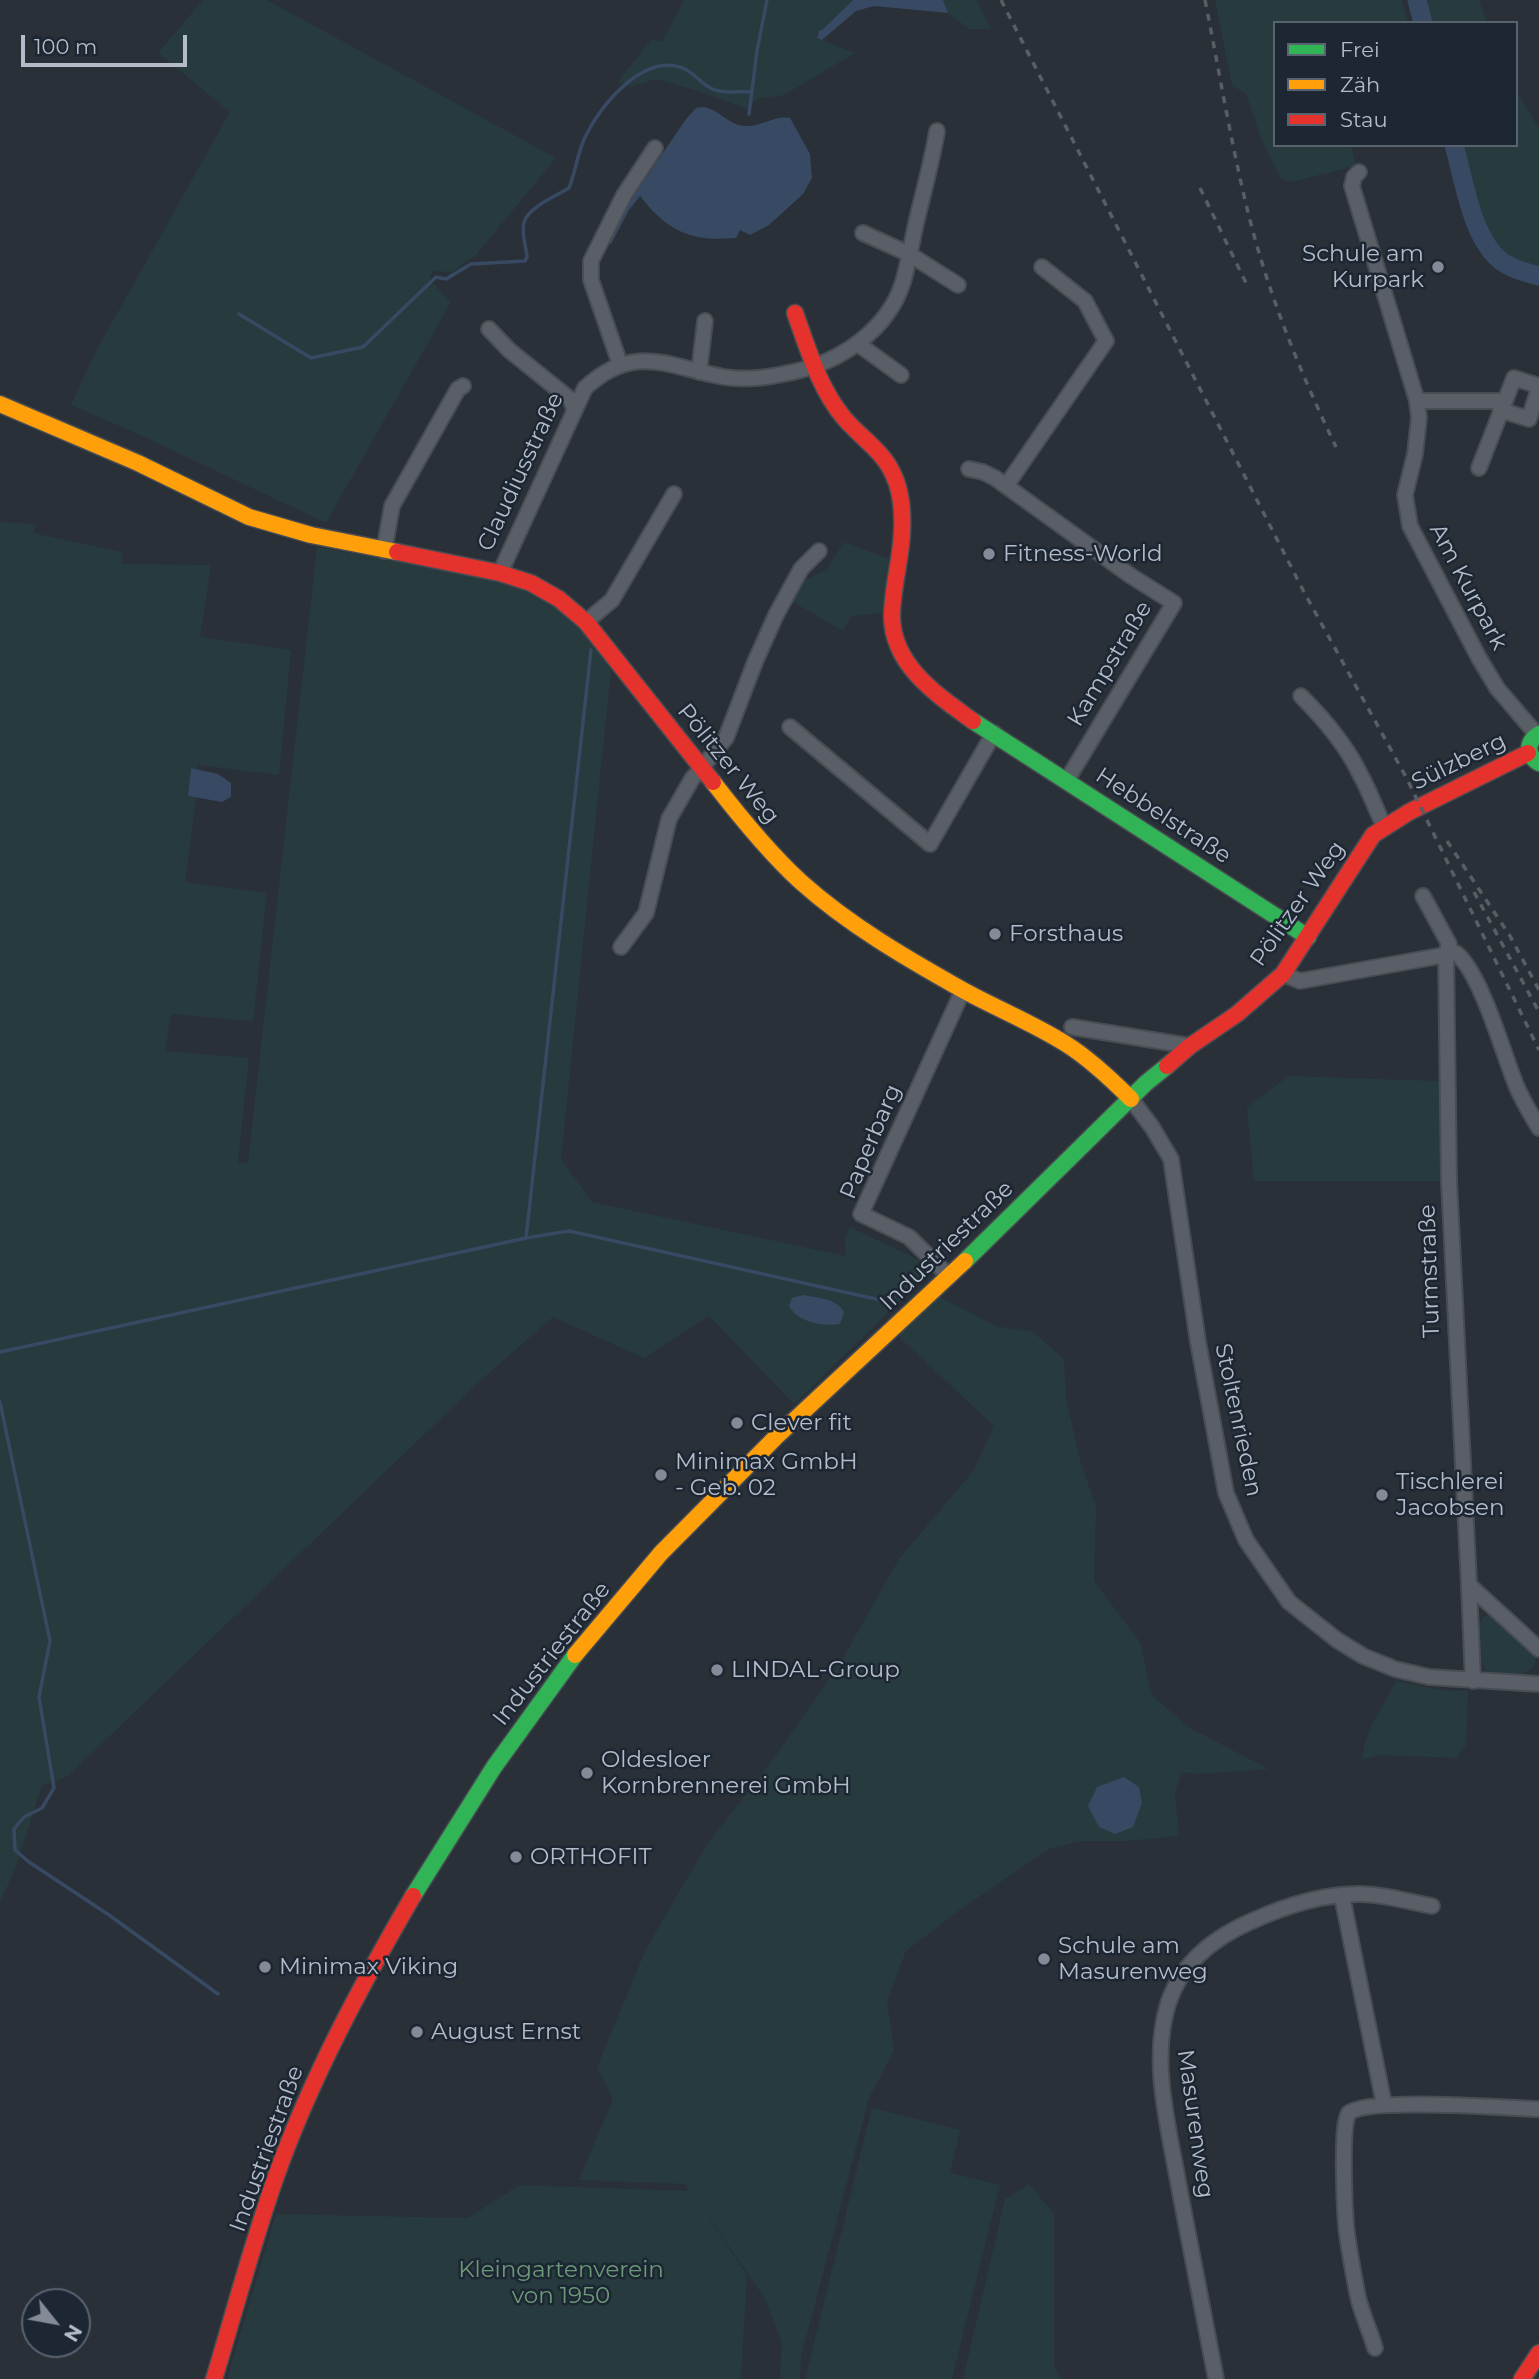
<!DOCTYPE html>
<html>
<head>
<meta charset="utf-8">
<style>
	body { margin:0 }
	#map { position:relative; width:1539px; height:2379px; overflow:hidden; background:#2a3038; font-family:Montserrat,sans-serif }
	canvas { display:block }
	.legend { position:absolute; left:1273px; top:21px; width:245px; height:126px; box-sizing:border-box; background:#1d2633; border:2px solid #59626f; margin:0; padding:9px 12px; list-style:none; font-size:21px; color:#b4bcc9 }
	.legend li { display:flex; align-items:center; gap:14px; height:35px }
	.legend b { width:35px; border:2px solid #59626f }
	.north { position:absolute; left:21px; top:2288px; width:70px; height:70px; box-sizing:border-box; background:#1d2633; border:2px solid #59626f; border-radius:50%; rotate:121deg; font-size:19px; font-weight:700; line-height:28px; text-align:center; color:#b4bcc9 }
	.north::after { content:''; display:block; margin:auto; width:24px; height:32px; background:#848b96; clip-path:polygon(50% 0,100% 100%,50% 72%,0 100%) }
	.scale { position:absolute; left:21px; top:35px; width:166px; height:32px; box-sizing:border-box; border:4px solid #b4bcc9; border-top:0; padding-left:9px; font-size:21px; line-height:24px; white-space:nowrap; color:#b4bcc9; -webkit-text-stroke:5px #1d2633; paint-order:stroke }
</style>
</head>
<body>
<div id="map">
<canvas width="1539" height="2379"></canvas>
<ul class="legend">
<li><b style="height:9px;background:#30b455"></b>Frei</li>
<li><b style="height:9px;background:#ff9f0a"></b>Zäh</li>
<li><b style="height:9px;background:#e5322d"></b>Stau</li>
</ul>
<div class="north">N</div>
<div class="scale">100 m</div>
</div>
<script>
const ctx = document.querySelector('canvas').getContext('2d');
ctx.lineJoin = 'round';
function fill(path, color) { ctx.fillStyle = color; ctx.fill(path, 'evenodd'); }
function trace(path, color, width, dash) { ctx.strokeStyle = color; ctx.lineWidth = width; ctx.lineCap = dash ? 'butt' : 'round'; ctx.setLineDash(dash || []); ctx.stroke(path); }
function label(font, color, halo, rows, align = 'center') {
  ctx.font = font + ' Montserrat,sans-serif'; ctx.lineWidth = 5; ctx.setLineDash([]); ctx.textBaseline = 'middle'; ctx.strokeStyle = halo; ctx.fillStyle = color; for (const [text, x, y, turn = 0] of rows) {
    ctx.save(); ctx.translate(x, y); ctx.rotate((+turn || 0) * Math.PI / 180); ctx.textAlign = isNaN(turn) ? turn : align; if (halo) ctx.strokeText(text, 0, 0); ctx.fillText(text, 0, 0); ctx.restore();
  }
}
fill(new Path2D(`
	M203,0H267L556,158L476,255L452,272L432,271L430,280L451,302L326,523L138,434L71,405L95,353L230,112L158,53Z
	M684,0H853L823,29L819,31L817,38L855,53L784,95L757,99L747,109L695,90L656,79L630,87L618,81L652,39L662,42Z
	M943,0H977L991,29H969L948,13Z
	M1215,0H1402L1408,23H1275V145H1351L1356,166L1291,182L1281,179L1262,141L1246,93L1232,86Z
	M1417,0H1479L1487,23H1423Z
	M1516,91L1539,128V276C1527,273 1515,270 1504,263C1472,242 1464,180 1454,145H1516Z
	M0,522L36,524L33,533L122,552L123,564L211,565L200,637L291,650L279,775L198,765L197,769L191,768L188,796L196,798L185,882L267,893L253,1021L171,1014L165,1051L249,1058L238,1162L248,1163L317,547L496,579L554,604L589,639L611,669L561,1159L592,1202L846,1256L845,1237L850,1227L917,1259L931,1271L794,1404L709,1316L644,1358L553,1317L481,1380L68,1776L42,1786L15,1869L0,1902Z
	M844,542L889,559L882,613L851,616L843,631L791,601L801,582L826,570Z
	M1288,1076L1439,1081L1441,1181H1254L1247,1108Z
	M938,1296L996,1326L1033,1332L1064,1359L1066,1399L1080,1460L1096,1507L1094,1581L1140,1642L1152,1695L1188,1727L1269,1769L1198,1774L1181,1772L1175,1793L1179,1836L1127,1841H1081L1049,1849L961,1909L906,1951L887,2001L894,2051L869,2098L801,2357L800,2379H780L782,2342L764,2297L692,2193L747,2275L741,2379H227L276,2214L468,2218L519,2185L690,2191L685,2184L579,2180L613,2099L597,2067L646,1949L706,1846L774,1758L839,1665L899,1559L974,1470L994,1426L898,1336Z
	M1487,1615L1494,1617L1536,1654C1539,1681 1499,1677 1486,1671C1477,1657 1470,1625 1487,1615Z
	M1396,1681L1441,1690L1468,1691L1466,1745L1457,1758L1380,1755L1362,1760C1367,1722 1381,1713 1396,1681Z
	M872,2108L960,2130L950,2173L1000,2185L952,2379H805Z
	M1029,2184L1054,2214V2367L1062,2379H963L1005,2199Z`), '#273a3e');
fill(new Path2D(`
	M853,0H943L948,13L874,6L856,11L822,40L817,38L819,31L823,29Z
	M704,107C720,110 728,125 745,126C761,127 775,115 790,118L810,154L812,178L803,194L769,225L750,235L740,230L736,238C692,242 668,232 640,196L629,210L611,244L607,243L623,212L686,119L696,108Z
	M191,768L218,774L231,783V797L222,802L188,796Z
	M803,1295C818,1298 836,1298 844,1312L840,1324C824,1327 797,1322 789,1306L792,1298Z
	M1124,1777L1139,1787L1142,1803L1133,1827L1115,1834L1099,1827L1088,1806L1097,1787Z`), '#384963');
trace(new Path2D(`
	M749,114L757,51L767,0
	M239,314L311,358L363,347L436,277L446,279L471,264L525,261L527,257C526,246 521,232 524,222C529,207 556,196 569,188C575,173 577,157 583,142C597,108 642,53 683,68C695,73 705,89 719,91C729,93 741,91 751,92
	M526,1238L591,650
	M0,1352L526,1238L569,1231L885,1301
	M0,1402L50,1641L39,1697L54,1788L42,1808L24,1817L14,1829L15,1850L29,1862L109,1915L218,1994`), '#384963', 3.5);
trace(new Path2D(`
	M1417,0L1423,23
	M1454,145C1464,180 1472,242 1504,263C1515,270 1527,273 1539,276`), '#384963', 19);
const street = new Path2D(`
	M1359,172L1354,177L1352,186L1417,401L1419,418L1415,454L1405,495L1410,526L1479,658L1497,688L1537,735
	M863,233L909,254L958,285
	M489,329L509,350L571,400L574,409
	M858,344L901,375
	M620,364L591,280V261L624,195L655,148
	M699,372L705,321
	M1417,401H1505L1514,378L1539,386
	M1500,410L1529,419L1539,388
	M1479,468L1505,401
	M969,469L983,472L995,478L1131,576L1174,603L1067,780
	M1006,486L1106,341L1085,301L1042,267
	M384,551L392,506L458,389L463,386
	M500,573L585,388C635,342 668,367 724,377C748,381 770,377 793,372C840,362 888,330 903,282C909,261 912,240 917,219C924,190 932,161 937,131
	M586,622L612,600L674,494
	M1301,696C1324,719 1347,746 1361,776C1370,792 1376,810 1384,826
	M790,727L930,844L994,733
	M1423,896L1449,944L1446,954L1449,1181L1469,1585L1539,1649
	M621,947L646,913L669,819L692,779L726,738L755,662L776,615L801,569L819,551
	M1283,974L1300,981L1456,953C1481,973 1503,1053 1516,1085C1522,1100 1531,1114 1539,1128
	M1072,1027L1190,1046
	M1131,1099L1152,1127L1171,1159L1198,1342L1226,1493L1246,1540L1289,1602L1337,1640L1363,1656L1395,1669L1429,1677L1539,1684
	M949,1276L909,1237L861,1214L963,990
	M1469,1585L1473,1681
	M1342,1896L1384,2104
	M1375,2348C1370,2331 1362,2314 1358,2297C1354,2277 1350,2255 1347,2234C1345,2218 1340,2121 1349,2113C1366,2097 1509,2108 1539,2109
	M1216,2379C1204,2315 1191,2251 1179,2187C1169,2128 1150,2062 1168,2004C1181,1963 1215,1937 1252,1921C1285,1906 1323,1894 1359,1894C1384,1894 1409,1902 1432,1906`);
const fast = new Path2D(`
	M973,721L1308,937
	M1539,734C1526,742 1526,755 1539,763
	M965,1261L1146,1083L1167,1066
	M413,1896L494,1767L575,1655`);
const slow = new Path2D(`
	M0,404L138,463L249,517L311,535L397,552
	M713,782C740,817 769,853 801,882C849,925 906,958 961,989C995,1008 1033,1023 1066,1044C1090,1059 1111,1079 1131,1099
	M575,1655L661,1553L775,1438L965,1261`);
const jam = new Path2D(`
	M795,313C808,349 819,388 844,418C860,437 883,451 893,474C902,492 903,512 902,532C901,560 892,588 892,616C892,665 937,695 973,721
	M397,552L500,573L531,583L559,599L586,622L713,782
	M1167,1066L1190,1046L1237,1014L1283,974L1373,835L1409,812L1528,753
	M214,2379C234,2313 252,2245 275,2179C310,2080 360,1987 413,1896
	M1522,2379L1539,2353`);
trace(street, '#484c53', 18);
trace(fast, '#484c53', 19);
trace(slow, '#484c53', 19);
trace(jam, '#484c53', 19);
trace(street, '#5a5e66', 14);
trace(fast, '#30b455', 16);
trace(slow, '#ff9f0a', 16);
trace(jam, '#e5322d', 16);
trace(new Path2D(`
	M1001,0L1304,592L1406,777L1539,1050
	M1205,0C1220,75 1232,150 1251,224C1271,301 1302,376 1336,447
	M1200,188L1247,285
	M1447,841L1510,936L1539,990
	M1474,892L1539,1012`), '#595d64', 3.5, [7, 7]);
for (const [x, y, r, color] of [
	[1438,267,7,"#848b96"],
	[989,554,7,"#848b96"],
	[995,934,7,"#848b96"],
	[737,1423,7,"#848b96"],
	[661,1475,7,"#848b96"],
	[1382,1495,7,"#848b96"],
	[717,1670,7,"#848b96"],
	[587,1773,7,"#848b96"],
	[516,1857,7,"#848b96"],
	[1044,1959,7,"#848b96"],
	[265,1967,7,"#848b96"],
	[417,2032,7,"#848b96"]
]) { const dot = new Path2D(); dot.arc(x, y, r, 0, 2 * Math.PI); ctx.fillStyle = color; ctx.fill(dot); trace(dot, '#1d2633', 2.5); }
label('23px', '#b4bcc9', '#1d2633', [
	["Schule am",1424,254,"right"],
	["Kurpark",1424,280,"right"],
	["Fitness-World",1003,554],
	["Forsthaus",1009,934],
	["Clever fit",751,1423],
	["Minimax GmbH",675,1462],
	["- Geb. 02",675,1488],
	["Tischlerei",1396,1482],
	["Jacobsen",1396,1508],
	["LINDAL-Group",731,1670],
	["Oldesloer",601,1760],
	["Kornbrennerei GmbH",601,1786],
	["ORTHOFIT",530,1857],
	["Schule am",1058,1946],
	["Masurenweg",1058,1972],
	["Minimax Viking",279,1967],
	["August Ernst",431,2032]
], 'left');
label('23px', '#b4bcc9', '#1d2633', [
	["Claudiusstraße",521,472,-65],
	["Am Kurpark",1468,587,62],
	["Kampstraße",1110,664,-59],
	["Sülzberg",1459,762,-26],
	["Pölitzer Weg",728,764,51],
	["Hebbelstraße",1163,816,33],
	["Pölitzer Weg",1298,904,-55],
	["Paperbarg",871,1142,-67],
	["Industriestraße",947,1246,-44],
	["Turmstraße",1430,1271,-92],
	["Stoltenrieden",1238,1420,78],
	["Industriestraße",552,1654,-52],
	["Masurenweg",1195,2124,82],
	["Industriestraße",267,2149,-70]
]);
label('23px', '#6b9a76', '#1d2633', [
	["Kleingartenverein",561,2270],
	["von 1950",561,2296]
]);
</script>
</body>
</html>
